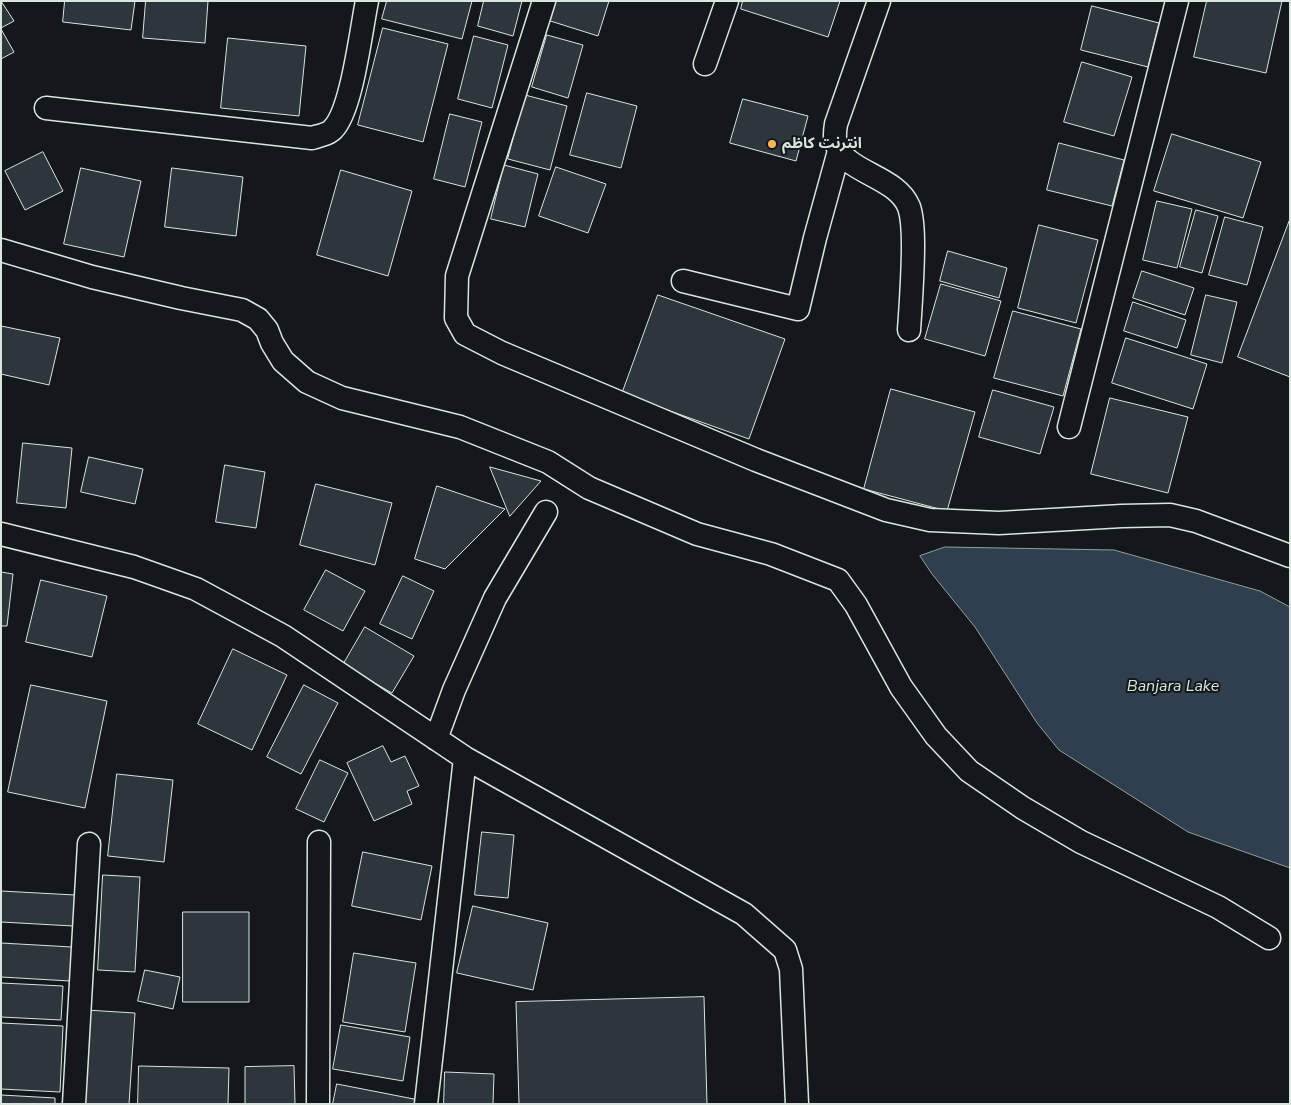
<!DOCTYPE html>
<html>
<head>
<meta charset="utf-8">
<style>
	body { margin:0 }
	#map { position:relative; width:1291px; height:1105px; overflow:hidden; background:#14181c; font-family:"Nunito Sans",sans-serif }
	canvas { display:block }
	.frame { position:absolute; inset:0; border:2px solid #d8e6dc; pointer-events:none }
</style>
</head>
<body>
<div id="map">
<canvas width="1291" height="1105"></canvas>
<div class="frame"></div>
</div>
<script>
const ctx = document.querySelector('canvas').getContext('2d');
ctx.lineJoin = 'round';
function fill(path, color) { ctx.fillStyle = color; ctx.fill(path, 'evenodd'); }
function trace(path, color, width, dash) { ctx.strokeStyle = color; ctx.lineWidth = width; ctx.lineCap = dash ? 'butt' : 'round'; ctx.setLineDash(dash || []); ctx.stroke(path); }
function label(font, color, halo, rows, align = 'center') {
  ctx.font = font + ' "Nunito Sans","Noto Sans Arabic",sans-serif'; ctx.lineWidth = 4; ctx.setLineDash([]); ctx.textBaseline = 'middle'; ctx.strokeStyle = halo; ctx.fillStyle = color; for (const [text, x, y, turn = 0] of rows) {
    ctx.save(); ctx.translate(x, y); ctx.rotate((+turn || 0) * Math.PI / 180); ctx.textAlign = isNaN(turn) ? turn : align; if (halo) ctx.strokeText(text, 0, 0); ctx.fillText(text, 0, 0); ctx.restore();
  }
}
const water = new Path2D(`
	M945,547L1114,550L1260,591L1290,607V868L1188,832L1059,750L1037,723L975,627L932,574L920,556Z`);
fill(water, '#2f3f4d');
trace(water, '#939e99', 1);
const building = new Path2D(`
	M1,1L14,21L1,28Z
	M65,1H135L131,30L63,22Z
	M146,1H208L205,43L143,38Z
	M387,1H472L462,39L382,19Z
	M484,1H522L513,36L478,26Z
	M550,1H609L598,36L544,19Z
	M743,1H840L828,37L741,9Z
	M1207,1H1282L1266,73L1194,57Z
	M1092,6L1159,23L1148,67L1081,50Z
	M383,28L448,44L423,142L358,125Z
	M1,29L14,52L1,59Z
	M547,35L583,45L568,98L532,87Z
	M474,36L508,45L492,108L458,99Z
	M228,38L306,46L299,116L221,108Z
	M1082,62L1132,77L1114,136L1064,122Z
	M587,93L637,106L621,168L570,155Z
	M525,95L567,106L550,170L508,159Z
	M743,99L808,116L796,161L730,143Z
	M450,114L482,122L465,187L434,179Z
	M1172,134L1261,162L1243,218L1154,191Z
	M1059,143L1124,160L1112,206L1047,190Z
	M43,152L63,191L25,210L5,171Z
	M504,165L538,174L525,227L491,219Z
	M556,167L606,184L588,233L539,216Z
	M81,168L141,181L124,257L64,244Z
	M172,168L243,177L236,236L165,227Z
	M341,170L412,191L388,276L317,255Z
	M1157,201L1192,209L1177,268L1143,260Z
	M1196,210L1218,216L1202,273L1180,267Z
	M1225,217L1263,227L1247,285L1209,275Z
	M1290,219V377L1238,357Z
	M1039,225L1098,240L1076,323L1018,308Z
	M948,251L1007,268L999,298L940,281Z
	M1142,271L1194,288L1185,315L1133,298Z
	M941,284L1001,301L985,356L925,339Z
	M658,295L785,339L749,439L622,394Z
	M1206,295L1237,302L1222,363L1191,355Z
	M1133,302L1186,320L1177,348L1124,331Z
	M1013,311L1081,329L1063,396L994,378Z
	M1,326L60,338L49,385L1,374Z
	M1126,338L1207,364L1193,409L1112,383Z
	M891,389L975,412L947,511L864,489Z
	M993,390L1054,407L1040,454L979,437Z
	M1110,398L1188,417L1168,493L1091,474Z
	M23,443L72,448L66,508L17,503Z
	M89,457L143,469L135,504L81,492Z
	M225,465L265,472L256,528L216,522Z
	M490,467L541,481L510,516Z
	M316,484L392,503L375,565L300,545Z
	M437,486L505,509L445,569L415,559Z
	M326,570L365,591L343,631L304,610Z
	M1,572L13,574L7,626H1Z
	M403,576L434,591L412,639L380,624Z
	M41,580L107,596L92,657L26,642Z
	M365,627L414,656L392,693L343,665Z
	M233,649L287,675L252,750L198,724Z
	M31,685L107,701L85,808L8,792Z
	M304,685L338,703L301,774L267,757Z
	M383,746L391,762L405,756L419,786L407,791L412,804L374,821L347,763Z
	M320,760L348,773L324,822L296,809Z
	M117,774L173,780L164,862L108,856Z
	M482,832L514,835L508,898L475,895Z
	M363,852L432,866L421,920L352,906Z
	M103,875L140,877L135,972L98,970Z
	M1,891L75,895L73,926L1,922Z
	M473,906L548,923L533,990L457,973Z
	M183,912H249V1002H183Z
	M1,943L72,947L70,981L1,977Z
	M354,953L416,963L405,1032L343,1022Z
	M145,970L180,977L173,1009L138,1001Z
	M1,983L63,986L61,1020L1,1017Z
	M704,997L707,1104H519L516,1002Z
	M86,1010L135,1013L129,1104H80Z
	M1,1023L63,1026L60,1092L1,1089Z
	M341,1025L410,1037L403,1081L333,1069Z
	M139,1066L229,1068L228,1104H138Z
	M294,1066L295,1104H245V1067Z
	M445,1072L494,1074L493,1104H444Z
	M337,1084L419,1100L418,1104H333Z
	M1,1095L55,1098V1104H1Z`);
fill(building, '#2c363c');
trace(building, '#d8e6dc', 1);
const minor = new Path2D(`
	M544,1L457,276L456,318L465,334L502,353L756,460L886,510L930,520L999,523L1122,516L1170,515L1196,521L1290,556
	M879,1L836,124C835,130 834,137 836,143C844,173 896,175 909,207C913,219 913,233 913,245C913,274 911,302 909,330
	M705,64L727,1
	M46,108L312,138C318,136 329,134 333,129C352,110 361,30 367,1
	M1,250L92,277L181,298L242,310L258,319L267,330L272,343L283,361L307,382L342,398L460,427L548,462L589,488L697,534L771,554L838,580L856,605L901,687L936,736L969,771L1023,808L1081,842L1218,907L1269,938
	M683,281L798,309L815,238L839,151
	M1069,427L1177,1
	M1,534L134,567L196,589L283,636L465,758L744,914L785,950L791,969L797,1104
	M436,739L454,690L495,598L546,512
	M74,1104L89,844
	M318,1104L319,842
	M426,1104L465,758`);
trace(minor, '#d8e6dc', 25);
trace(minor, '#14181c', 22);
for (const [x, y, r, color] of [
	[772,144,5,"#ffb74d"]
]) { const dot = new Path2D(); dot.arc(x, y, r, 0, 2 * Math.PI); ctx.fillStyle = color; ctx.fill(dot); trace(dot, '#14181c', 2); }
label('bold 15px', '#d8e6dc', '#14181c', [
	["انترنت كاظم",782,144]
], 'left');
label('italic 16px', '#d8e6dc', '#14181c', [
	["Banjara Lake",1173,687]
]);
</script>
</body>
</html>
